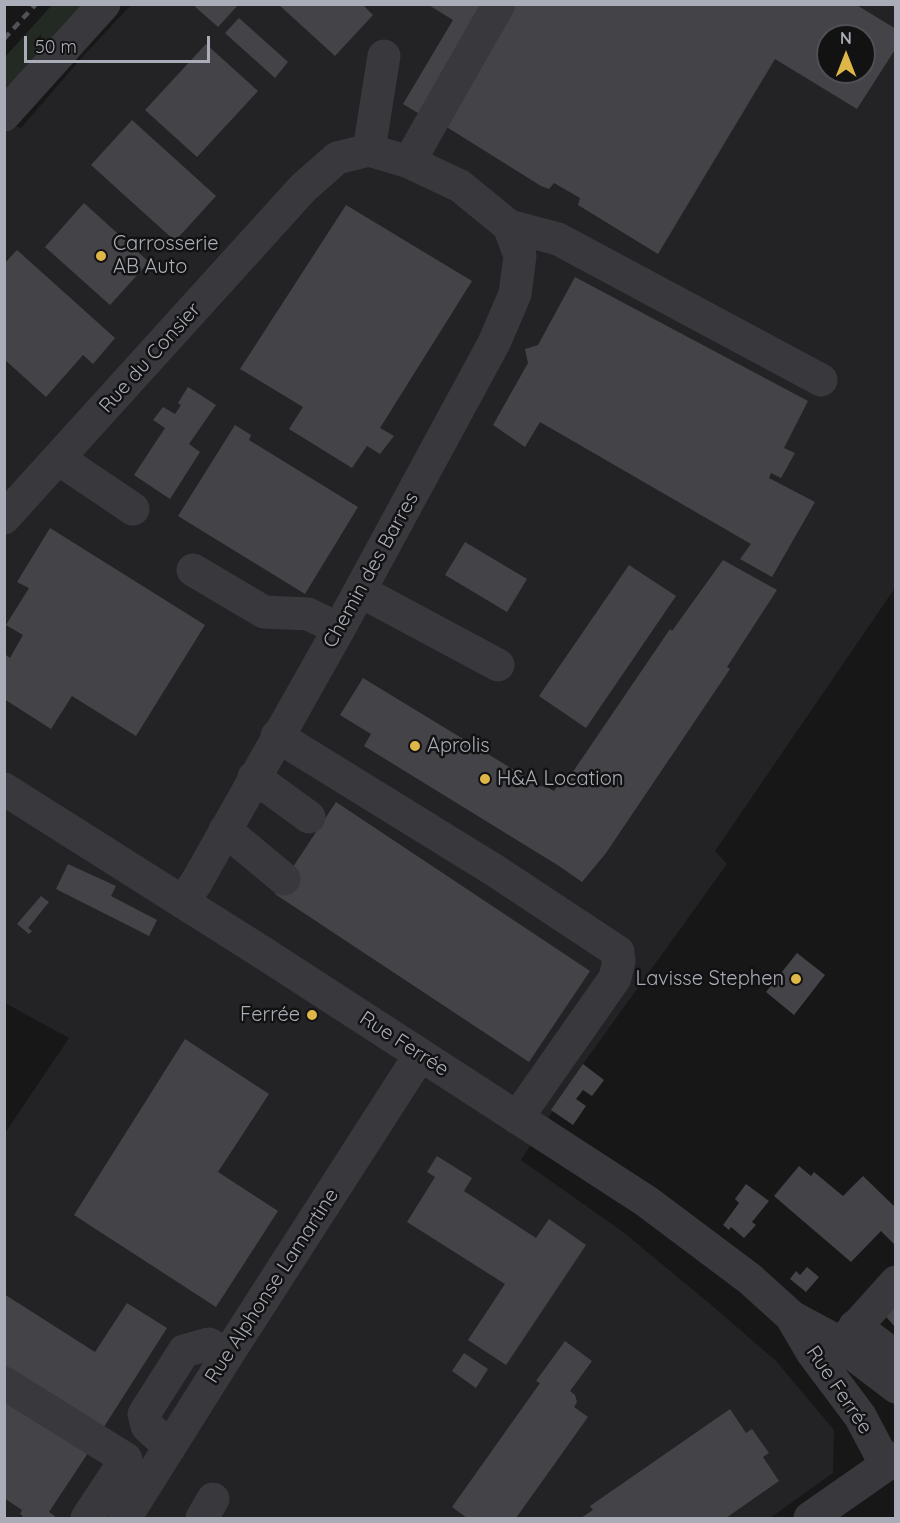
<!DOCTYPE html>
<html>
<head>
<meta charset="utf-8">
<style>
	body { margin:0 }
	#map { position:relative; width:900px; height:1523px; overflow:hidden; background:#171718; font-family:Quicksand,sans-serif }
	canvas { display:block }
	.frame { position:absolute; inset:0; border:6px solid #aaadb7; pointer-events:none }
	.north { position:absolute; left:816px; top:24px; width:60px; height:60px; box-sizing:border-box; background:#121213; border:2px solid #4f5055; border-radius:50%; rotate:0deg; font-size:16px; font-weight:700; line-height:24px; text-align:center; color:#aaadb7 }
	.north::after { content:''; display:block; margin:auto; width:21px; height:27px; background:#dfb748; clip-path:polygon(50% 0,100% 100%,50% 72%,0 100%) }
	.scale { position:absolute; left:24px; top:36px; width:186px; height:27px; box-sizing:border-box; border:3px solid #aaadb7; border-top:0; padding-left:8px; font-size:18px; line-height:21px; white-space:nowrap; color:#aaadb7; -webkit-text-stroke:4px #121213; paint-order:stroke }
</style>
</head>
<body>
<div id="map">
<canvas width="900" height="1523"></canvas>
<div class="frame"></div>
<div class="north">N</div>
<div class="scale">50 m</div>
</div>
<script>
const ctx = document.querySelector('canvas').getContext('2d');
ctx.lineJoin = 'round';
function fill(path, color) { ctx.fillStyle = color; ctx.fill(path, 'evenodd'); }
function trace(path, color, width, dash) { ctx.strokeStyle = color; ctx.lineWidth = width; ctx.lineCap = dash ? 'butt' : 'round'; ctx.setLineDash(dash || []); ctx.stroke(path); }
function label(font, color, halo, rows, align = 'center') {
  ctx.font = font + ' Quicksand,sans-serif'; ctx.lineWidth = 5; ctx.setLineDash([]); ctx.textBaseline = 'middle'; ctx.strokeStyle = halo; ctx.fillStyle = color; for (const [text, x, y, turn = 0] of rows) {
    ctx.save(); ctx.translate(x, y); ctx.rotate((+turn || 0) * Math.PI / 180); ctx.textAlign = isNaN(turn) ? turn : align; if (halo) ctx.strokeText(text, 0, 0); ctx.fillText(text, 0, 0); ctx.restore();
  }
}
fill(new Path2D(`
	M131,5H895V588L715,851L727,864L583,1064L521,1160L623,1232L709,1303L776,1361L834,1430L833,1473L770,1518H5V1133L69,1038L5,1003L4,123L21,128L85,54ZM828,36H864V72H828Z`), '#232325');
fill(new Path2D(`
	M52,5H81L5,90V57Z`), '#232a24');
fill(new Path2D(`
	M192,4H239L218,27Z
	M278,4H362L373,15L335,56Z
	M427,4H489L423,116L403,104L453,20Z
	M507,4H855L896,29V48L857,109L775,59L658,254L578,205L580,198L554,183L549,189L541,186L437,121ZM828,36H864V72H828Z
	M239,18L288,62L275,78L225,33Z
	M206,44L258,91L197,157L145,110Z
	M132,120L216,196L175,241L91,165Z
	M84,203L149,262L110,305L45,247Z
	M346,205L472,281L380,428L394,436L380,454L367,446L352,468L289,429L303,407L240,369Z
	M17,250L115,338L93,364L83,355L46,397L4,359V264Z
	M575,277L808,401L784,448L795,453L781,478L771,473L769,478L815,502L772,577L740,559L751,544L540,422L525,447L493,425L528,363L525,349L538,345Z
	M188,387L216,405L189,444L200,452L170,499L134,475L165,428L153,420L163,407L175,414L181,405L178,403Z
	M235,425L251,435L249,440L358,507L305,594L178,516Z
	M50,528L205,625L136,736L72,696L51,729L4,699V658L6,655L10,658L23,635L6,625L29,588L17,582Z
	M465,542L527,579L507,612L445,575Z
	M723,560L777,590L727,667L730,669L606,853L582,882L559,866L364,746L371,734L340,715L363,678L542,787L543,785L554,791L562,780L566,782L670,629L672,631Z
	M629,565L676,596L586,728L539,696Z
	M336,802L590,971L529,1062L275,894Z
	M68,864L116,886L111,896L157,920L149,936L56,889Z
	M41,896L49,902L28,928L32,931L29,934L17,924Z
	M797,953L825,975L794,1015L766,992Z
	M185,1039L269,1094L218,1172L278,1211L216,1307L74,1215Z
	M583,1064L604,1080L592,1096L583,1090L576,1099L586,1106L573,1125L551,1110Z
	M437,1156L472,1178L464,1191L536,1238L549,1219L586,1245L506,1365L468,1340L505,1284L407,1222L435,1177L427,1172Z
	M799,1166L811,1176L814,1172L843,1196L863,1176L896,1208V1246L881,1231L851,1262L774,1196Z
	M746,1184L769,1201L752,1222L756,1225L744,1238L731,1227L729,1230L723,1225L739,1203L735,1199Z
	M807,1267L819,1277L806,1292L790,1279L796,1271L800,1275Z
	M4,1294L95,1352L127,1303L167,1328L102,1430L4,1369Z
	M896,1294V1328L879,1309Z
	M565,1341L592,1361L570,1391L575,1395L577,1402L574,1407L588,1417L516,1518H467L452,1507L540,1383L536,1381Z
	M464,1353L488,1369L476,1388L452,1371Z
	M4,1394L88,1453L49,1512L55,1516L53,1518H21L23,1516L20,1514L22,1510L4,1498Z
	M730,1409L746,1433L752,1429L769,1453L763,1457L779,1481L726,1518H581L593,1510L590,1506Z`), '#444448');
trace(new Path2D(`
	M4,115L104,4
	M369,150L384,56
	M409,162L499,4
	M59,459L133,509
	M4,518L303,188L337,158L369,150L409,162L460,186L509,226L558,239L821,380
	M193,570L264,612L308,614L339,629
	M360,591L498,665
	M277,736L494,870L618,952L619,961L615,978L517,1118
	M254,777L309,817
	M4,789L268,956L646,1201L750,1279L792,1317L833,1339L896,1387
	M225,830L284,879
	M182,902L196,883L339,629L494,343L515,294L520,256L509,226
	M792,1318L812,1352L860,1416L886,1465
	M855,1326L896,1357
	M825,1361L896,1282
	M4,1383L126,1459L87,1518
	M170,1447L147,1426L144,1414L184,1351L209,1344L228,1354
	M125,1518L228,1354L420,1055
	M202,1518L213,1499
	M810,1518L896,1458`), '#38383d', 33);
trace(new Path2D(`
	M4,39L36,4`), '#515258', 4.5, [8, 6]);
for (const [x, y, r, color] of [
	[101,256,6,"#dfb748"],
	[415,746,6,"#dfb748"],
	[485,779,6,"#dfb748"],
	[796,979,6,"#dfb748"],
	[312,1015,6,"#dfb748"]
]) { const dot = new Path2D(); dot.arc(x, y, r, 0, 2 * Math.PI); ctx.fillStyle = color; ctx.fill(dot); trace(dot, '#121213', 2); }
label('20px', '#aaadb7', '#121213', [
	["Carrosserie",113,244],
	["AB Auto",113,267],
	["Aprolis",427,746],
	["H&A Location",497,779],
	["Lavisse Stephen",784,979,"right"],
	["Ferrée",300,1015,"right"]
], 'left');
label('20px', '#aaadb7', '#121213', [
	["Rue du Consier",150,358,-48],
	["Chemin des Barres",371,570,-61],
	["Rue Ferrée",404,1044,33],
	["Rue Alphonse Lamartine",272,1286,-57],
	["Rue Ferrée",839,1390,56]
]);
</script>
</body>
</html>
